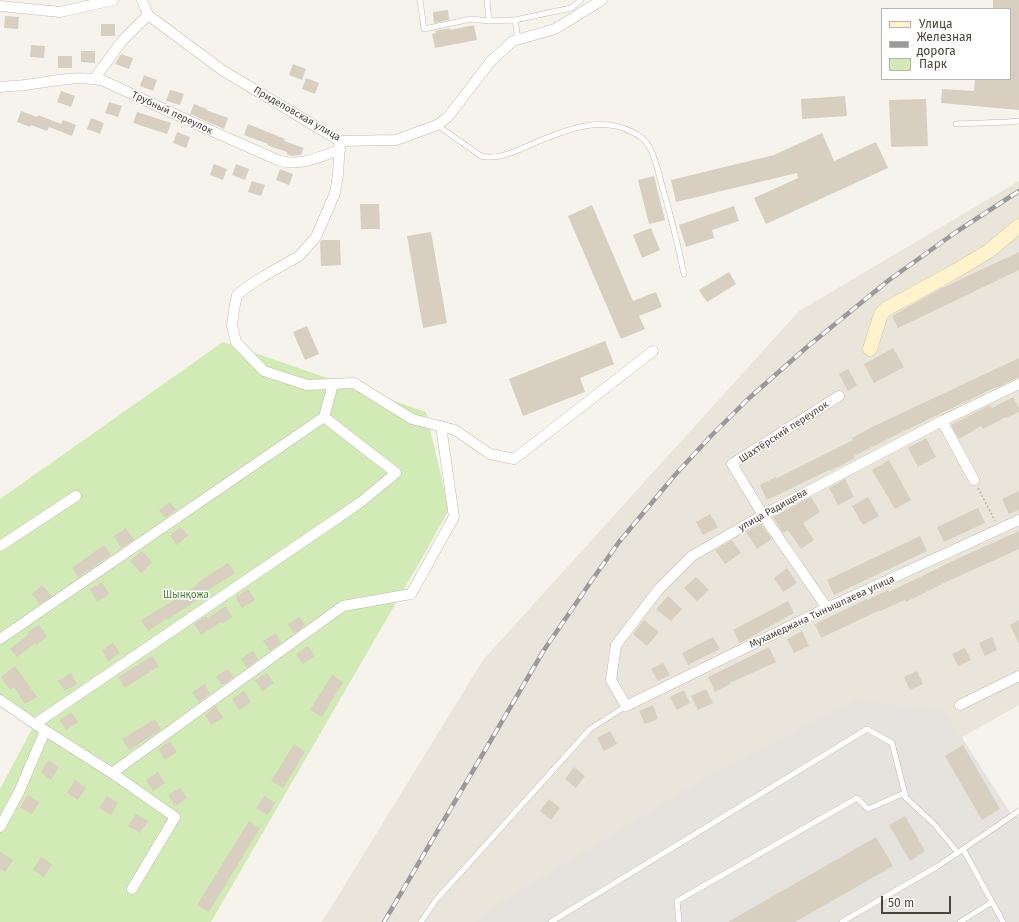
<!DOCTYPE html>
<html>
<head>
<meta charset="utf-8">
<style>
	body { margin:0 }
	#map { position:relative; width:1019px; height:922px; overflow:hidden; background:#f6f3ec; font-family:"Fira Sans",sans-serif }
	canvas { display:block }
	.legend { position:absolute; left:881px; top:8px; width:130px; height:72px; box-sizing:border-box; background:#fff; border:1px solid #b7b4b0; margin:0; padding:5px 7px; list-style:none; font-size:12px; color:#4b4439 }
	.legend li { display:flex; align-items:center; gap:8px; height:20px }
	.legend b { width:20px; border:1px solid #b7b4b0 }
	.scale { position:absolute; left:881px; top:896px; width:70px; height:18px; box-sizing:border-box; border:2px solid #4b4439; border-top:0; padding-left:5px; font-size:12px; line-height:14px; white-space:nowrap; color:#4b4439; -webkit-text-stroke:3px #fff; paint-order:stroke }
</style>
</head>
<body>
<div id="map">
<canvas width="1019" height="922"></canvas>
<ul class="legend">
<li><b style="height:5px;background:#fff3cd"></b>Улица</li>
<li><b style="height:5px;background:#9a9a9a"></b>Железная дорога</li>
<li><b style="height:11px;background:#d2eab5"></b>Парк</li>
</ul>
<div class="scale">50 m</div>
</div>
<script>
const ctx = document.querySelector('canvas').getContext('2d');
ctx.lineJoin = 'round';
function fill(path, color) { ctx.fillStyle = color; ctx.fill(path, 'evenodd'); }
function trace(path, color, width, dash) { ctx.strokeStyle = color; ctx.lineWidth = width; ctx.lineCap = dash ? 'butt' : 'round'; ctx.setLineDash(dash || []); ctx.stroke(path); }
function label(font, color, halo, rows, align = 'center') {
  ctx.font = font + ' "Fira Sans",sans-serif'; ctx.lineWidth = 3; ctx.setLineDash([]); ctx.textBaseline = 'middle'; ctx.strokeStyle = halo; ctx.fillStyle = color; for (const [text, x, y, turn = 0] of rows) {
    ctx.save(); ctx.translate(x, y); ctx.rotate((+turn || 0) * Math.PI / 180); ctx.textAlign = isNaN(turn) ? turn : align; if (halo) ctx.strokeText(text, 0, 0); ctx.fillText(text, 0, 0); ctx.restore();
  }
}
fill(new Path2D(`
	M1019,181V705L635,922H322L483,660L799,311Z`), '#eae5da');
fill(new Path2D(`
	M857,700L945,711L1011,814L1019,817V922H475L485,912L710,775Z`), '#e6e2dd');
fill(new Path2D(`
	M223,342L426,412L449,510L422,558L211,922H0V789L32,729L0,703V499Z`), '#d2eab5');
fill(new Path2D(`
	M993,0H1019V110L941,103L942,89L974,91L975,79H1010V9H993Z
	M448,10L449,20L434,23L433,12Z
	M5,16L19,17L18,29L4,28Z
	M101,24H115V36H101Z
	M474,25L477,40L435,48L432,34L436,33L435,31L450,28V30Z
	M31,45L45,46L44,58L30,57Z
	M81,51H95V63L81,62Z
	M121,54L133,58L129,69L115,64Z
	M58,56H72V68H58Z
	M293,64L306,69L302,80L289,75Z
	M144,75L157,80L153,91L140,86Z
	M306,78L319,83L315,94L302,89Z
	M170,90L184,94L180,105L166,101Z
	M61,91L75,96L71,107L57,102Z
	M845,96L847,116L802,119L801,99Z
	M926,99L928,146L891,147L889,100Z
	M109,102L122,106L118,117L105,113Z
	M194,104L207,109L206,110L228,118L224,129L190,114Z
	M21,111L37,117L38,115L61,124L63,120L76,125L72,136L49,127L47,131L31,125L30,127L17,122Z
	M137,112L171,123L167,134L133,123Z
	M91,118L104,123L100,134L87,129Z
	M248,124L285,139L284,141L304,148L301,155L291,156L287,154V152L267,145L268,144L244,135Z
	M177,132L190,137L186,148L173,143Z
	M822,133L834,161L876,142L888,168L766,224L754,198L798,178L797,173L676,202L671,180L774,155Z
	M214,164L227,169L223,180L210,175Z
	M236,164L249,169L245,180L232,175Z
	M280,169L293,174L289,185L276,180Z
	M654,176L665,220L649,224L638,180Z
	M252,181L265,185L261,196L248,192Z
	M360,204H379L380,229H361Z
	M592,205L633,301L656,292L662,307L639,316L645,329L621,339L568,216Z
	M734,206L739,221L712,230L714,238L686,247L679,225Z
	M651,228L660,250L642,258L633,235Z
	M431,232L447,323L423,328L407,236Z
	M322,240H340L341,265L321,266L320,242Z
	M1019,252V270L898,328L892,316L942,288Z
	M729,272L736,284L707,302L699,290Z
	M307,326L319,354L305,360L293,332Z
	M605,341L614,364L580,378L585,392L523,416L509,379Z
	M893,348L904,367L874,383L864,364Z
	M1019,358V377L996,388V387L944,412L902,432L854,456L855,458L838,467L829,471V470L767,500L760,485L776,477L777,478L853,440L852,438L872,427Z
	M848,369L857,385L848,391L839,374Z
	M1013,397L1019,408V412L1006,418V417L983,429L981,426L959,439L951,425L990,405L992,408Z
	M926,438L936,457L918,467L908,448Z
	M889,460L911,500L895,509L872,470Z
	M845,479L854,497L838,505L829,488Z
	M1019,491V510L1009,514L1002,499Z
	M811,497L820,512L803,523L814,540L801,549L788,530L783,533L773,517Z
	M868,497L879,516L863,525L852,506Z
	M170,502L176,510L165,518L159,510Z
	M978,508L985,523L944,542L937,527Z
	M710,514L718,527L703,535L696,522Z
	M761,524L772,539L757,549L746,532Z
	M180,527L188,535L177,545L170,536Z
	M126,528L134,540L121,548L114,536Z
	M1019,531V549L944,583L906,602L905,600L880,611V610L821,638L815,624L867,599V600L888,590L889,592L959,558Z
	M920,536L927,551L834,595L827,580Z
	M732,540L741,553L725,564L715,550Z
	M104,545L111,555L79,577L72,568Z
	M142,551L152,562L141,573L130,561Z
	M228,563L235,573L198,597L199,599L167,620L166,619L148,631L141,620L180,597L198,584L197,583Z
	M787,568L797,583L783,592L774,578Z
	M696,577L709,590L697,601L684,588Z
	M102,582L109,594L97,602L90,589Z
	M42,585L52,596L40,604L32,594Z
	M248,589L255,600L242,608L236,599H237L236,597Z
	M668,596L682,609L671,621L656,609Z
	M788,601L794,613L740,643L733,630Z
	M226,606L232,617L222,624L221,622L201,635L194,624L206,616L207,618Z
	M300,617L305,625L294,634L288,624Z
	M644,620L659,632L647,646L633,634Z
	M1019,620V644L1010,625Z
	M39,625L47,637L36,645L35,643L17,657L10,649L29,634L28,632Z
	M802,631L809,646L794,653L787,639Z
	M276,633L281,643L270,651L263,641Z
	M713,637L720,649L688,665L682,653Z
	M992,637L997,650L985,656L979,643Z
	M113,643L120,653L108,661L102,650Z
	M308,646L315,656L303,664L296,654Z
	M769,647L776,662L730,683V684L715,692L708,677Z
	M965,648L971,660L958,666L952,654Z
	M253,651L258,659L247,668L241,659Z
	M152,656L159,666L125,688L118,677Z
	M663,663L670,675L658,681L651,669Z
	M15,666L37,697L25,704L14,687L10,690L1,677Z
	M228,669L234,677L222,685L216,676Z
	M917,671L923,684L910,690L904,677Z
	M71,673L77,684L65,691L58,681Z
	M267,673L274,683L262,691L255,680Z
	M332,675L343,682L322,717L310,710Z
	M205,684L210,694L199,702L192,692Z
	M706,689L713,703L698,710L691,696Z
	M684,690L690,703L677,710L670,697Z
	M244,691L251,702L239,710L232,699Z
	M653,705L658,719L645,724L639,711Z
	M216,706L223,718L211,725L205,715Z
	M71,712L78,722L66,730L60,720Z
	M155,719L161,730L129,750L122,739Z
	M610,731L617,744L604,751L597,738Z
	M170,741L177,752L165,760L158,749Z
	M294,744L305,752L283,788L271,781Z
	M963,745L1000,809L982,820L945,756Z
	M48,760L59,767L51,780L41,772Z
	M574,767L585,776L576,788L565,779Z
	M158,772L165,783L153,791L146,780Z
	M75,780L86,788L78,800L67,793Z
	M180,788L187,798L175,806L168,795Z
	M28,795L39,802L32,814L20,807Z
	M107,796L118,803L111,815L99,808Z
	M264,796L275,803L268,815L256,808Z
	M549,799L560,808L551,820L540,811Z
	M136,814L148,821L140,833L128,826Z
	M905,816L925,851L910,861L889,825Z
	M249,821L260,828L209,912L197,905Z
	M876,837L893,866L795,922H728Z
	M0,852L13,860L5,872L0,869Z
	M41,857L52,864L44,877L33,870Z`), '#d8cfc1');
const lane = new Path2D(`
	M420,0L424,29L471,19L489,21L515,20L518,39
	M487,0L489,21
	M515,20L571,8L581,0
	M956,124L1008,122L1019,121
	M437,125L481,156C499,161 523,148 539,141C568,129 602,116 632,132C639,135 646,141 650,148C656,160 659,175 663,189C671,217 678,245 684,274
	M963,849L1003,922
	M421,922L436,900L590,729L626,706
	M551,922L867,729L892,743L906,798
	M679,922L677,901L857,798L868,809L902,794L935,825L958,853
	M842,922L938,866L1019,811
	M960,922L992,902`);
const street = new Path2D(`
	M142,0L148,15L222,70L340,141L396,140L437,125L448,117L491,61L513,41L555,29L602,0
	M0,6L60,12L113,0
	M95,78L122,41L148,15
	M0,87C8,86 17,86 25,85C51,82 77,74 104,81L196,124L280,161C303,166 318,157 340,150
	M340,141L338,174L335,193L316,237L299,256L264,276L247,287L237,295L234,310L232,326L236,342L264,371L307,385L354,383L412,419L455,430L490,454L514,459L653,351
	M1019,384L942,421L763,515L692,556L658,590L616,645L611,680L626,706L827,608L1019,520
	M942,421L974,480
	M0,546L76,496
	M827,608L763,515L732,464L839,396
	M0,639L324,417
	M0,700L35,724L112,773L175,817L132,889
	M960,705L1019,676
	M35,724L342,515L362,501L396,473L324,417L333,384
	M112,773L343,606L411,594L454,517L441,426
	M0,827L19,792L45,731`);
const secondary = new Path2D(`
	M870,349L881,314L886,309L952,273L989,251L1019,226`);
trace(lane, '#c2bbae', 6);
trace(street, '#c2bbae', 11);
trace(secondary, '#d6c79b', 15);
trace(new Path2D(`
	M978,488L995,521`), '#c4b79f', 1.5, [2, 2]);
trace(lane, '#fff', 5);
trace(street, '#fff', 10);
trace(secondary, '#fff3cd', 14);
const rail = new Path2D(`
	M384,922L544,650L592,580L619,542L675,475L709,438L748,399L807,347L889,280L956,232L1019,191`);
trace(rail, '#9a9a9a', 4.5);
trace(rail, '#fff', 3, [9]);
label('10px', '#4b4439', '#fff', [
	["Трубный переулок",172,113,25],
	["Придеповская улица",297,114,30],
	["Шахтёрский переулок",784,432,-33],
	["улица Радищева",773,510,-29],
	["Мухамеджана Тынышпаева улица",822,612,-25]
]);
label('10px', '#4a7f2a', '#fff', [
	["Шынқожа",186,595]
]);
</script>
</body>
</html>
